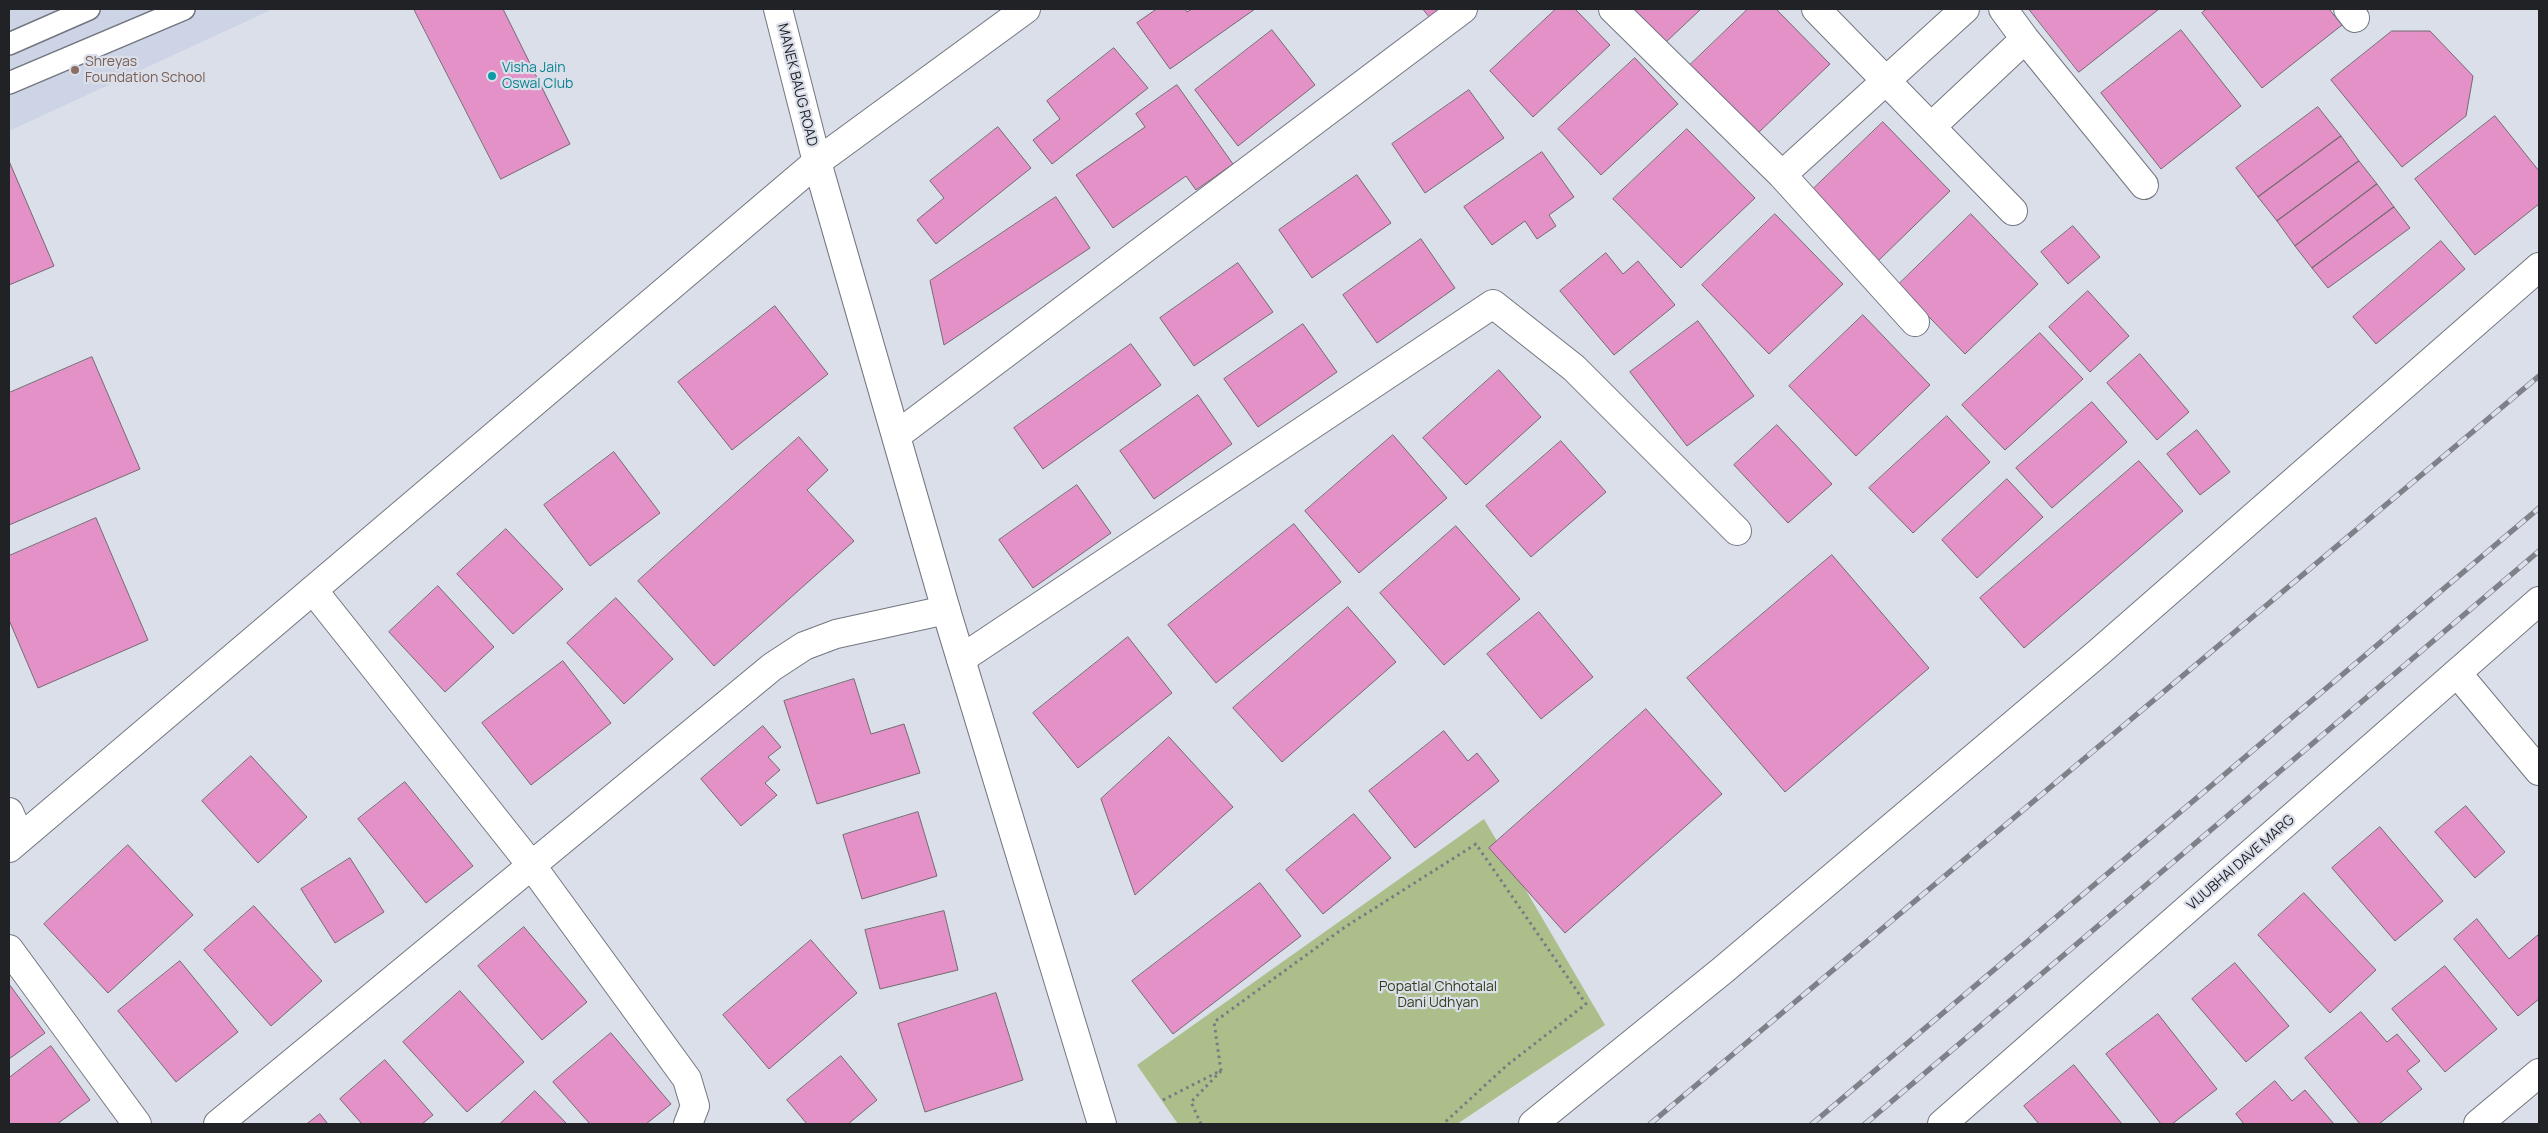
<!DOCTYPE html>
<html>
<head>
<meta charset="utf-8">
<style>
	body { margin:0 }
	#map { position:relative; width:2548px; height:1133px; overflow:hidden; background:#dbdfea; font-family:Manrope,sans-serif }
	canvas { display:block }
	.frame { position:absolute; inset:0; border:10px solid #212226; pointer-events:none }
</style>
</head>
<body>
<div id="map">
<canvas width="2548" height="1133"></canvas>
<div class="frame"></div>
</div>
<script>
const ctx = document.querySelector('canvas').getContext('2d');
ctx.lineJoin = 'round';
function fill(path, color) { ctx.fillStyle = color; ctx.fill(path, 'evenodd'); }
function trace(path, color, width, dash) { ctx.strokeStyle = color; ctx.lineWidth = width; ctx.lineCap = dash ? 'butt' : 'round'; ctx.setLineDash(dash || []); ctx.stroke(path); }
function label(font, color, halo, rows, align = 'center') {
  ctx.font = font + ' Manrope,sans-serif'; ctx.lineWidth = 4.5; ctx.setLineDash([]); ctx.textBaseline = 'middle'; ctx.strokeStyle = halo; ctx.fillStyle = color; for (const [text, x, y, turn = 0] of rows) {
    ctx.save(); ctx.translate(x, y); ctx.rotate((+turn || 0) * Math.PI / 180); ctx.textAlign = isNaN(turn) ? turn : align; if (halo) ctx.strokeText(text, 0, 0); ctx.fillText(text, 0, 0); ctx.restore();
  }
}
fill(new Path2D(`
	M9,9H273L9,131Z`), '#cdd4e6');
fill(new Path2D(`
	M1484,819L1605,1025L1457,1124H1178L1137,1065Z`), '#acbe8a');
const building = new Path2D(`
	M414,9H503L570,144L501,179Z
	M1157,9H1185L1187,12L1192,9H1255L1170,69L1137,23Z
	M1423,9H1450L1434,22Z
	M1556,9H1575L1610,45L1533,117L1490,71Z
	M1632,9H1701L1665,43Z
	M1748,9H1776L1830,64L1756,135L1689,66Z
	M2029,9H2159L2079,72Z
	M2207,9H2329L2342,25L2262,88L2202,13Z
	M1272,30L1315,85L1238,146L1195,90Z
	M2181,30L2241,106L2161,169L2101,93Z
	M2392,31H2430L2473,76L2466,116L2402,167L2331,80Z
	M1114,48L1148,88L1052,164L1033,140L1060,119L1047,101Z
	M1635,58L1678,104L1601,175L1558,129Z
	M1177,85L1233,164L1196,190L1186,176L1113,228L1076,175L1145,127L1136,114Z
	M1469,90L1504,138L1425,193L1392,144Z
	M2318,107L2341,136L2258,197L2236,168Z
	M2495,116L2539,171V204L2475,255L2415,179Z
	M1883,122L1950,191L1877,262L1810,192Z
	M998,127L1031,168L936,244L917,220L944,198L930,181Z
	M1687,129L1755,198L1681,268L1613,199Z
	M2341,136L2359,161L2277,221L2258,197Z
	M1542,152L1574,197L1549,215L1556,226L1537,239L1525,221L1492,245L1464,207Z
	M9,161L54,266L9,285Z
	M2359,161L2377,184L2295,246L2277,221Z
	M1357,175L1391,223L1312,278L1279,230Z
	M2377,184L2394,207L2312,268L2295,246Z
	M1056,197L1090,248L944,345L930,281Z
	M2394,207L2410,228L2328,288L2312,268Z
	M1775,214L1843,284L1769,354L1702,285Z
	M1971,214L2038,284L1965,354L1898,285Z
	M2073,226L2100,257L2068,284L2041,252Z
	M1421,239L1455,288L1377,343L1343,295Z
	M2441,241L2465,269L2376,344L2353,317Z
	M1606,253L1623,274L1638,261L1675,305L1614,355L1560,291Z
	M1238,263L1273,312L1194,366L1160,318Z
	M2088,291L2129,336L2090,372L2049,327Z
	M775,306L828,374L732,450L678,382Z
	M1863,315L1930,385L1856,456L1789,386Z
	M1698,321L1754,396L1687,446L1630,372Z
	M1303,324L1337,372L1258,427L1224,379Z
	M2040,333L2083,379L2005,450L1962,405Z
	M1131,344L1161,385L1043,469L1014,428Z
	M2140,354L2189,412L2157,440L2107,383Z
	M92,357L140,469L9,525V393Z
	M1499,370L1541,417L1466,485L1423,438Z
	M1198,395L1232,444L1154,499L1120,451Z
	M2092,402L2127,442L2052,508L2016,468Z
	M1947,416L1990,462L1913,533L1869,488Z
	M1777,425L1832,484L1788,523L1734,465Z
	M2197,430L2230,472L2200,495L2167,454Z
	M1393,435L1447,498L1359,573L1305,511Z
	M799,437L828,470L807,490L854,541L714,666L638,581Z
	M1561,441L1606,492L1531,557L1486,506Z
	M614,452L660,513L590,566L544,505Z
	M2139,461L2183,511L2024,648L1980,598Z
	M2007,479L2043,517L1977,578L1942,540Z
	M1077,485L1111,533L1033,588L999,540Z
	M96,518L148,640L38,688L9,620V556Z
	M1294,524L1341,582L1216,683L1168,625Z
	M1456,526L1520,599L1444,665L1380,593Z
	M506,529L563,589L513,634L457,574Z
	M1832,555L1929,668L1785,792L1687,678Z
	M438,586L494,647L445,692L389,632Z
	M616,598L673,659L624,704L567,643Z
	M1348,607L1396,662L1282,762L1233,708Z
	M1539,612L1593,677L1541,719L1487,654Z
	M1128,637L1172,693L1078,768L1033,713Z
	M563,661L611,723L531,785L482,723Z
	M854,679L871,734L904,724L920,773L817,804L784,701Z
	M1646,709L1722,794L1565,933L1489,848Z
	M763,726L781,747L768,757L780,770L765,783L777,795L741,826L701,779Z
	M1444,731L1468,761L1477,753L1499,781L1415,848L1369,791Z
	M1169,737L1233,807L1135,895L1101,799Z
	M251,756L307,817L258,863L202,801Z
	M405,782L473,866L426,903L358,819Z
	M2466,806L2505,852L2475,878L2435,832Z
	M918,812L937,876L862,899L843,835Z
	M1354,814L1391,858L1323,914L1286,870Z
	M2380,827L2443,901L2395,941L2332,868Z
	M128,845L193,915L108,993L44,924Z
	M350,858L384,912L335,943L301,889Z
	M1260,883L1301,936L1173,1034L1132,981Z
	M2304,893L2376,970L2330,1013L2258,935Z
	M254,906L322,981L271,1026L204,950Z
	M944,911L958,970L880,989L865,930Z
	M2477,919L2509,959L2539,934V999L2518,1016L2454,939Z
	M524,927L587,1002L542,1040L478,966Z
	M811,940L857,993L769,1069L723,1015Z
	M180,961L238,1032L176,1082L118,1011Z
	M2235,963L2289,1026L2246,1062L2192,999Z
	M2445,966L2497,1029L2445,1072L2392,1009Z
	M9,984L45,1033L9,1059Z
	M460,991L524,1062L467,1112L403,1042Z
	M996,993L1023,1080L925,1112L898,1024Z
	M2361,1012L2387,1042L2397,1034L2420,1061L2407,1071L2422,1089L2379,1124H2360L2305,1058Z
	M2158,1014L2217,1089L2172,1124H2161L2106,1054Z
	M611,1033L671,1104L646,1124H590L553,1082Z
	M51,1046L90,1100L57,1124H9V1078Z
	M841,1056L877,1100L848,1124H807L787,1100Z
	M385,1060L433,1115L422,1124H362L340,1099Z
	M2074,1065L2122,1124H2039L2024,1106Z
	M2275,1081L2292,1101L2305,1090L2334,1124H2244L2236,1114Z
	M535,1091L567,1124H500Z
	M320,1114L328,1124H307Z`);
fill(building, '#e391c7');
trace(building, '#746a70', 1);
const service = new Path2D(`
	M9,44L89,9
	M9,83L184,9`);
const minor = new Path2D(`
	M1613,9L1782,175L1915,322
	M1816,9L2013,211
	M2003,9L2025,39L2144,185
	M2348,9L2355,18
	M1931,127L2025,39
	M1782,175L1965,9
	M897,435L1463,9
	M313,590L532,866L687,1079L695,1106L688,1124
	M961,659L1493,304L1574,368L1737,531
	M2457,673L2539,771
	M9,812L20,837
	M9,949L137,1124
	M218,1124L772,667L804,646L836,634L946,610
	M2478,1124L2539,1073`);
const tertiary = new Path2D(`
	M778,9L817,162L946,610L1102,1124
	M9,848L817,162L1026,9
	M1533,1124L1723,970L2098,653L2539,267
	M1942,1124L2539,601`);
trace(service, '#72767f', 24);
trace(minor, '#72767f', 30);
trace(tertiary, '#72767f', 30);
trace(new Path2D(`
	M1221,1071L1214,1022L1345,927L1476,844L1586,1004L1506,1066L1443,1124
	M1163,1100L1218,1072
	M1201,1124L1191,1102L1221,1071`), '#797b83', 3, [2.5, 4]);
trace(service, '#fff', 21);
trace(minor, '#fff', 28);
trace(tertiary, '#fff', 28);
const rail = new Path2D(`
	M1650,1124L2539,376
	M1812,1124L2539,508
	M1865,1124L2539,551`);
trace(rail, '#7f8189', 5.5);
trace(rail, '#dbdfea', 4, [11]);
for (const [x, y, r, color] of [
	[75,70,5,"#8d6e63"],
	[492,76,5,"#0f9aa8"]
]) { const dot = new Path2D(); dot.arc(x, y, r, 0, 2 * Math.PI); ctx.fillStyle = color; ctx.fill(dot); trace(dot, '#dbdfea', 2); }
label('14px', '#785e54', '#dbdfea', [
	["Shreyas",85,62],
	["Foundation School",85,78]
], 'left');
label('14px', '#0d838f', '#dbdfea', [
	["Visha Jain",502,68],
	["Oswal Club",502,84]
], 'left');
label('14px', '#212226', '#dbdfea', [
	["MANEK BAUG ROAD",797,85,76],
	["VIJUBHAI DAVE MARG",2241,863,-41]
]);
label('14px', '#323d18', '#dbdfea', [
	["Popatlal Chhotalal",1438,987],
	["Dani Udhyan",1438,1003]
]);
</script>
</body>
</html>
